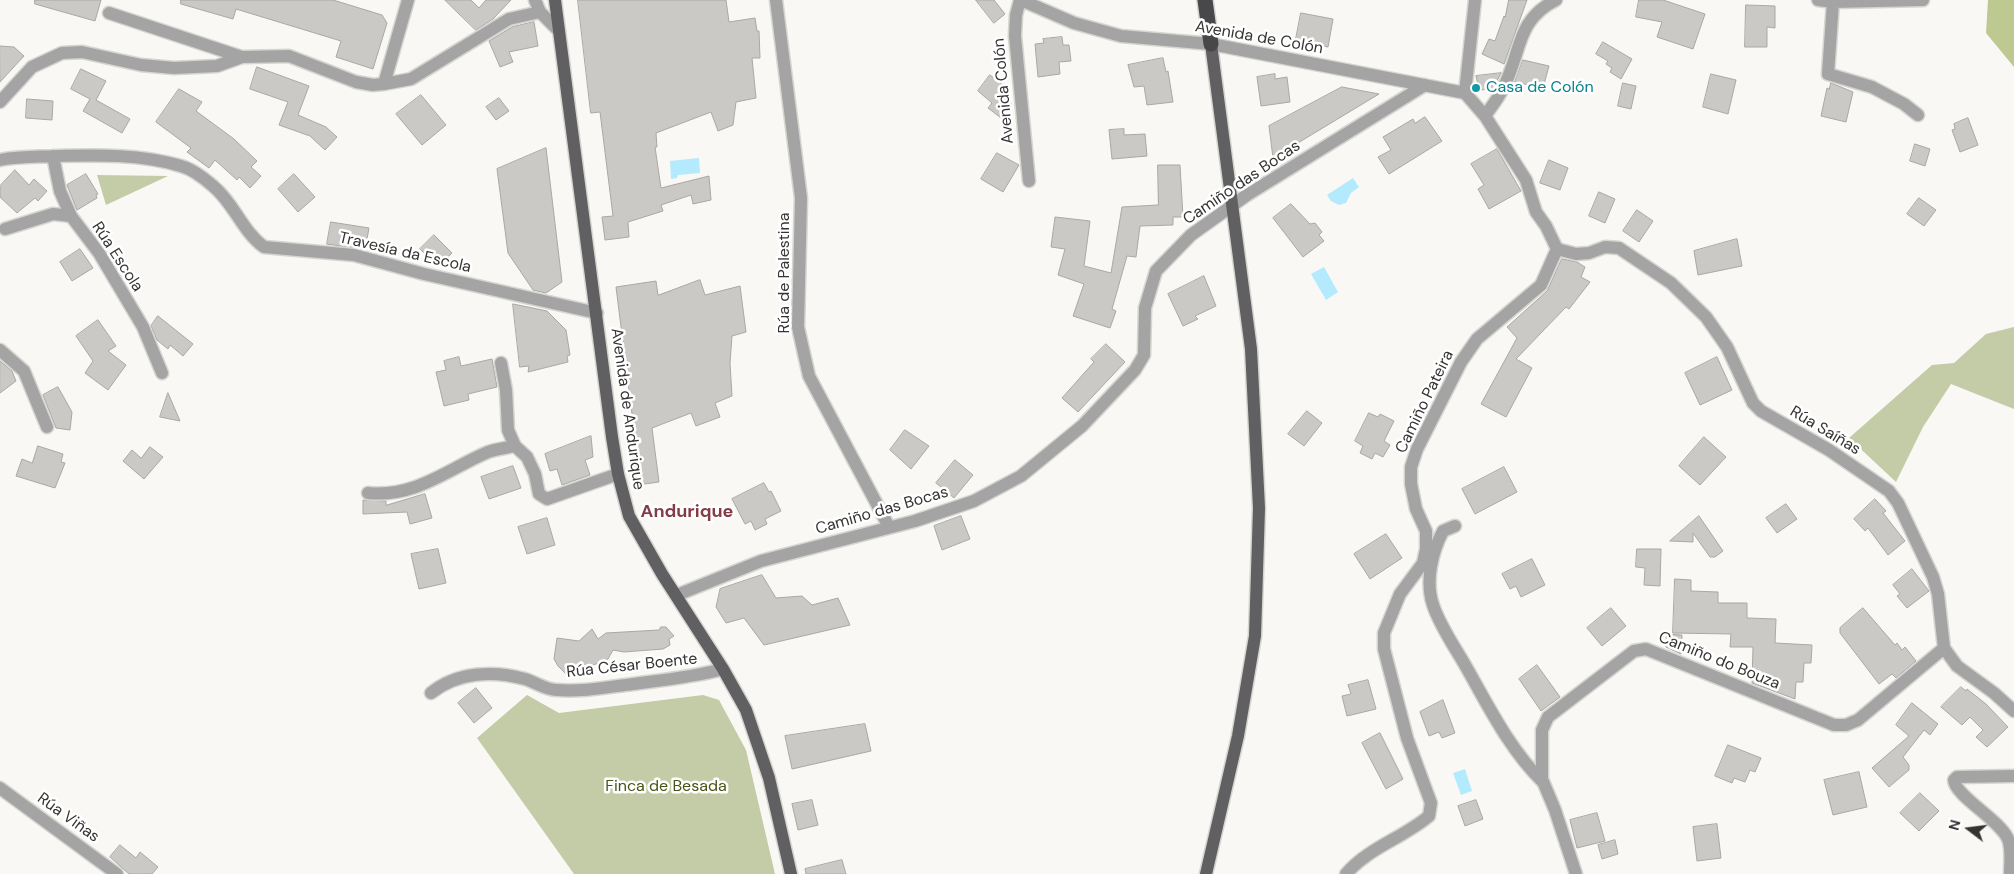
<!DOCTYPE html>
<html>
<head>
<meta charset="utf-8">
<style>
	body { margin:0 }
	#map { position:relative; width:2014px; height:874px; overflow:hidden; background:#f9f8f4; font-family:"DM Sans",sans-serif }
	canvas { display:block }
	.north { position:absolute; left:1944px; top:804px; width:50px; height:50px; -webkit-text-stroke:4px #fff; paint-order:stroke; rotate:285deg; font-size:14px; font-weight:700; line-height:20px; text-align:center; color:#353433 }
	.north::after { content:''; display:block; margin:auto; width:18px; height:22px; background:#353433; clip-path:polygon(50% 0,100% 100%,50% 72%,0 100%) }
</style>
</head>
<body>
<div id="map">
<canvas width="2014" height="874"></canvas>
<div class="north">N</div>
</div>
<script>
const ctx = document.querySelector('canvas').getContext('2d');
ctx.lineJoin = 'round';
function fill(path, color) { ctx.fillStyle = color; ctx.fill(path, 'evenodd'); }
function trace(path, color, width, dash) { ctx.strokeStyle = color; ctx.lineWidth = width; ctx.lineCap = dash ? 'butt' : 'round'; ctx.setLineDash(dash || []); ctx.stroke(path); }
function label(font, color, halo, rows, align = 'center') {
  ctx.font = font + ' "DM Sans",sans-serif'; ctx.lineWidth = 5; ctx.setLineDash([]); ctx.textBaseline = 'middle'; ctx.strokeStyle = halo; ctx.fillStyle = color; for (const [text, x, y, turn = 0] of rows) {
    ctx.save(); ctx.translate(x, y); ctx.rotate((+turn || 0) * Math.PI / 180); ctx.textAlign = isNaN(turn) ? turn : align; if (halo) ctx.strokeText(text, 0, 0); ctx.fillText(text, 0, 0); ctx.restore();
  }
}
fill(new Path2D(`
	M97,175L168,176L106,205Z
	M2014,327V409L1951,384L1923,427L1896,482L1849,438L1932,365L1954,363L1986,334Z
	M527,695L559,713L703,695L719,700L746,750L775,874H574L477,738Z`), '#c3cca6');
fill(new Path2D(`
	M1988,0H2014V67L1986,33Z`), '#bdc991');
fill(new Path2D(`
	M699,158L700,173L678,175L677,178L671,179L670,161Z
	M1353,178L1359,187L1351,193L1346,203L1339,205L1331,201L1327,195Z
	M1324,267L1338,292L1326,300L1311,274Z
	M1465,769L1472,791L1461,795L1453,773Z`), '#b4eafd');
const building = new Path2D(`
	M35,0H101L95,21L35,4Z
	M181,0H333L382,15L387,23L373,69L336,57L341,41L236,9L233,19L181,4Z
	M445,0H471L479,8L486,0H511L493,19L476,30Z
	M578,0H726L729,22L755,18L757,31H759L760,58H752L756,98L736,102L733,125L718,131L711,112L656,133L657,147H655L661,188L709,176L711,200L693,204L691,195L661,205L663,211L628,222L629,237L605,240L602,217L613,216L600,112L591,113Z
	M976,0H994L1005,14L994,23Z
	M1509,0H1527L1504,64L1482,54L1489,39L1495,41L1504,16L1505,17Z
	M1639,0H1663L1705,14L1693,49L1657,37L1662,22L1636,17Z
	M1746,5L1775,6V28L1767,27V47H1745Z
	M1301,13L1333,19L1328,47L1314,44L1313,48L1295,44Z
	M534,22L538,46L509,52L513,62L500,67L489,41L512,27Z
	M1062,37L1063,45H1069L1071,61L1059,62L1060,74L1038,77L1035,44L1044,43L1043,39Z
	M1603,42L1632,59L1621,79L1610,72L1612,68L1606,64L1608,61L1596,54Z
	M0,46L14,47L24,56L0,82Z
	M1163,58L1166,72L1168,71L1173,102L1147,105L1144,86L1134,87L1128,65Z
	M1523,60L1549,66L1543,88L1515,82Z
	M257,67L309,86L298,115L326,127L337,137L325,150L310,136L279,125L288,102L250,89Z
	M81,69L106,81L96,100L130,119L122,133L83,111L90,99L71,89Z
	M1501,73L1493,89L1479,90L1476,76Z
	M1275,74V79L1287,77L1290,102L1261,106L1257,77Z
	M1711,74L1736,80L1728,114L1703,107Z
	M990,75L1009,90L1004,97L1012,104L1001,118L988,108L992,103L978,91Z
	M1623,83L1636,86L1631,109L1618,106Z
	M1831,83L1853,92L1846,122L1821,116L1827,88L1829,89Z
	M1342,87L1379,94L1273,158L1269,126Z
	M179,89L202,102L196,111L234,139L257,161L251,167L261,176L250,188L239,177L237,180L215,160L209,168L187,152L191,148L156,122Z
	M421,95L446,125L422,145L396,114Z
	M499,98L509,111L496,120L486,107Z
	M27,99L53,101L52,120L26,118Z
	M1425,117L1442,141L1389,174L1378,157L1391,150L1383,137L1413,119L1415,123Z
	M1968,118L1978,145L1960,152L1952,130L1955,129L1954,124Z
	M1124,129V135L1145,134L1147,156L1112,159L1109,130Z
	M1915,144L1930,149L1925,166L1910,161Z
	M546,148L562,282L546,293L533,290L508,253L497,169Z
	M1497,149L1521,191L1489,209L1478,189L1484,185L1471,164Z
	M997,153L1019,165L1003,192L981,179Z
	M1549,160L1568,168L1560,190L1540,183Z
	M1158,165H1180L1183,217H1173V225L1140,226L1136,257L1127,256L1112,309L1116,311L1110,328L1073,316L1084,284L1058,275L1065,249L1051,247L1055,217L1090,221L1084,266L1111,273L1122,207L1158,205Z
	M15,170L29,185L34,179L47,191L38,201L35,198L17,213L0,197V186Z
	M86,174L98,194L96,195L97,198L77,210L67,185Z
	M294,174L315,197L298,212L278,189Z
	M1599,192L1615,199L1605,223L1589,216Z
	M1919,198L1936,210L1924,226L1907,214Z
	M1291,204L1310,224L1315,223L1322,232L1319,235L1324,241L1303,257L1273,218Z
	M1637,210L1653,221L1639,242L1623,231Z
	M331,222L369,228L365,250L327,244Z
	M434,235L452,253L438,267L420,249Z
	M1737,239L1742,266L1698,275L1694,251Z
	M80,249L93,268L72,281L60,262Z
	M1562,259L1577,262L1585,267L1581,277L1590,282L1569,309L1566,307L1516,359L1532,368L1506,417L1481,404L1517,338L1507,327L1547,291Z
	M1204,276L1216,306L1195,316L1198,319L1183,326L1168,294Z
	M700,280L705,295L740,286L746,332L732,336L730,363L732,396L715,403L720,417L696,426L691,413L652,428L659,482L637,485L631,446H636L616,287L656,281L658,295Z
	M513,304L547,311L566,330L570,355L567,356L568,362L528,372L529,366L520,367Z
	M158,316L193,344L183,356L170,345L168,349L157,340L151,326Z
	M98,320L116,346L108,351L126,365L108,390L85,373L93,361L76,336Z
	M1106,344L1125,362L1078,412L1062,398L1094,362L1091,359Z
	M459,357L461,366L492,359L497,387L468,394L469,400L444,406L436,372L446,370L444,361Z
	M1717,357L1732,390L1700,405L1685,373Z
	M0,361L12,371L16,381L0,393Z
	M58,387L72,412L70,430L56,428L43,395Z
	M168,393L180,421L160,417Z
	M1307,411L1322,423L1304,446L1288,434Z
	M1369,413L1378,417L1380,414L1394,421L1384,441L1390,445L1383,457L1375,453L1372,459L1360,453L1363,446L1355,441Z
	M905,430L929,446L911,469L890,450Z
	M591,436L593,457L585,460L590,475L562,485L557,469L550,471L545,454Z
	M1704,437L1726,457L1700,485L1679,466Z
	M38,446L63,454L61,462L65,463L55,488L16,476L22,459L32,463Z
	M150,447L163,457L144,479L123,461L132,450L141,458Z
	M955,460L973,475L954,498L936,483Z
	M513,466L521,488L489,499L481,477Z
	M1504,467L1517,492L1475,514L1462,489Z
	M764,483L769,492L771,491L781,511L765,519L767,524L755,530L751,521L745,524L732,499Z
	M425,494L432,518L410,524L407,512L363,514V500L386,501V505Z
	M1875,499L1886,511L1883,513L1905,541L1888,555L1868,528L1865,531L1854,519Z
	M1786,504L1797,519L1777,533L1766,518Z
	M961,516L970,539L942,550L934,526Z
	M1699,516L1723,551L1715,557H1710L1693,533V542L1670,541Z
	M547,518L555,545L527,554L518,527Z
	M1386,534L1402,558L1370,579L1354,554Z
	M438,549L446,583L419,589L411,554Z
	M1637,549H1661L1660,586L1644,585L1645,568L1636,567Z
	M1532,559L1545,585L1521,597L1516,586L1510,589L1502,574Z
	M1912,569L1929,591L1907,608L1897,596L1900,594L1893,585Z
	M762,575L776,598L802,596L812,605L838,598L850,625L764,645L744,618L726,623L716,607L720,589Z
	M1675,579L1691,580V591L1718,592V603H1747V618L1776,619L1775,643L1812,645L1811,663H1804L1803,682H1796L1795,699L1752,683L1753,647H1730L1731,634L1673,633Z
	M1611,608L1626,626L1602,646L1587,628Z
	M1863,608L1895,645L1897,643L1902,650L1905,647L1916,661L1896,678L1892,674L1879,684L1840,633V628Z
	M661,627H666L674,636L669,639L670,645L663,649L624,652L613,650L608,659L591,666L581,675L566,674L558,666L554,659L557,638L579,641L592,629L598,639L606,633L659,630Z
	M1667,634L1682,635L1681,654L1666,647Z
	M1537,665L1560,697L1541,711L1519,679Z
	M1368,680L1376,709L1347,716L1342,696L1351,694L1348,685Z
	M1961,687L1966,691L1967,689L1986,704L2008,727L1987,747L1976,737L1983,730L1970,717L1962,725L1941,707Z
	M476,688L492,708L474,723L458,703Z
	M1443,700L1455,733L1442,738L1439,732L1429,736L1420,712Z
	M1912,703L1938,724L1930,735L1924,730L1903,757L1909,765V770L1889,787L1872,768L1909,736L1896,725Z
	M865,724L871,751L792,769L785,736Z
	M1380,733L1403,779L1386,789L1362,743Z
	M1728,745L1761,758L1755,772L1750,770L1745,782L1734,778L1732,783L1715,776Z
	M1859,772L1867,807L1833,815L1824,780Z
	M1920,793L1939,811L1919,831L1900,813Z
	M812,800L818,825L798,830L792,804Z
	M1476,800L1483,819L1465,826L1458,806Z
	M1597,813L1605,841L1577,848L1570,820Z
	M1717,824L1721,858L1697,861L1693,827Z
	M1615,840L1618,854L1602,859L1598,845Z
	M120,845L136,858L140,852L158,867L152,874H129L110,857Z
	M842,860L846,874H806L805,869Z`);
fill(building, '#cbc9c5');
trace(building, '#aaa7a4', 1);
const minor = new Path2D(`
	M535,0L540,12L559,31
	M776,0L801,198L798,327L809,376L889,527
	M1020,0L1016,15L1015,36L1029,181
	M1021,0L1074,23L1121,36L1211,44L1465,93L1485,116L1526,180L1536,212L1546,226L1557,249
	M1818,0L1833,2L1923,0
	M1833,2L1828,74L1872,87L1904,104L1918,115
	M109,13L242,57L289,56L356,82L373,85L384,84L408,0
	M384,84L411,79L509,19L540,12
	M1465,93L1475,0
	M0,102L32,67L62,53L82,52L141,65L174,68L217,66L242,57
	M1485,116C1491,107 1498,99 1502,90C1522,55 1514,21 1556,0
	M53,156L60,191L71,216L99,253L143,327L162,373
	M0,160C19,156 37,157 57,156C98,155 141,154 181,166C192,169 205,179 213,186C234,203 242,231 264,247L354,255L424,274L597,313
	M5,229L53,214L71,216
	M1557,249L1576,254L1589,253L1605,247L1619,248L1671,283L1706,317L1727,347L1753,403L1761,411L1829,450L1889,491L1898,503L1933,577L1938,594L1944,648L1957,666L1994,693L2014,711
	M0,350L24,371L47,427
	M501,363L506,390L508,430L515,446L527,457L535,474L539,494L547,499L618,474
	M368,493C415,498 448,469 488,452C496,449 506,448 515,446
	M1455,526L1443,531C1432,552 1425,581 1433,605C1440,626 1454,646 1465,665C1488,705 1509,749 1543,782
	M677,595L761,561L915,521L974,501L1021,476L1082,426L1135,370L1144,355L1145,308L1156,271L1191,235L1247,195L1425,85
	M431,693C457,672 493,670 525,679C535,682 546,690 557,690C583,692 608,687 633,684C664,680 694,677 723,669
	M0,788L117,874
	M1346,874C1368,848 1403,838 1429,816L1431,803L1407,738L1384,649V633L1400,594L1423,563L1426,549V531L1416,509L1411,484V467L1417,449L1461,362L1477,339L1541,285L1557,249
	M1576,874L1555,810L1542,779V730L1548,717L1634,651L1646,649L1834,725H1846L1858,720L1944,648
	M2010,874C2010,863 2012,849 2008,839C1999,819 1955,796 1954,780L1957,777L2014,776`);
const major = new Path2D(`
	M555,0L612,437L618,474L629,516L662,574L723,669L746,710L769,778L791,874
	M1206,874L1238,736L1255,636L1259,508L1251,349L1211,44`);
const highway = new Path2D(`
	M1205,0L1211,44`);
trace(minor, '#d6d5d1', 15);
trace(major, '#d6d5d1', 15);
trace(highway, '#d6d5d1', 18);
trace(minor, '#a4a4a5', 12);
trace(major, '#605f62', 12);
trace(highway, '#48474a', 15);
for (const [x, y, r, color] of [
	[1476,88,5,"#0f9aa8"]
]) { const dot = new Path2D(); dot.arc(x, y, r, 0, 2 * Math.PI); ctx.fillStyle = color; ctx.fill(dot); trace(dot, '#fff', 2); }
label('16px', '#353433', '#fff', [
	["Avenida de Colón",1259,38,10],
	["Avenida Colón",1004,91,-95],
	["Camiño das Bocas",1242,183,-34],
	["Travesía da Escola",405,253,13],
	["Rúa Escola",117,257,57],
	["Rúa de Palestina",785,273,-90],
	["Camiño Pateira",1425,402,-64],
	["Avenida de Andurique",627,409,82],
	["Rúa Saíñas",1825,431,31],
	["Camiño das Bocas",882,511,-16],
	["Camiño do Bouza",1719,661,22],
	["Rúa César Boente",632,666,-6],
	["Rúa Viñas",68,818,36]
]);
label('16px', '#0d838f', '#fff', [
	["Casa de Colón",1486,88]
], 'left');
label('16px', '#495315', '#fff', [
	["Finca de Besada",666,787]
]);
label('bold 18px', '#843c46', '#fff', [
	["Andurique",687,512]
]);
</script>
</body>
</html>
